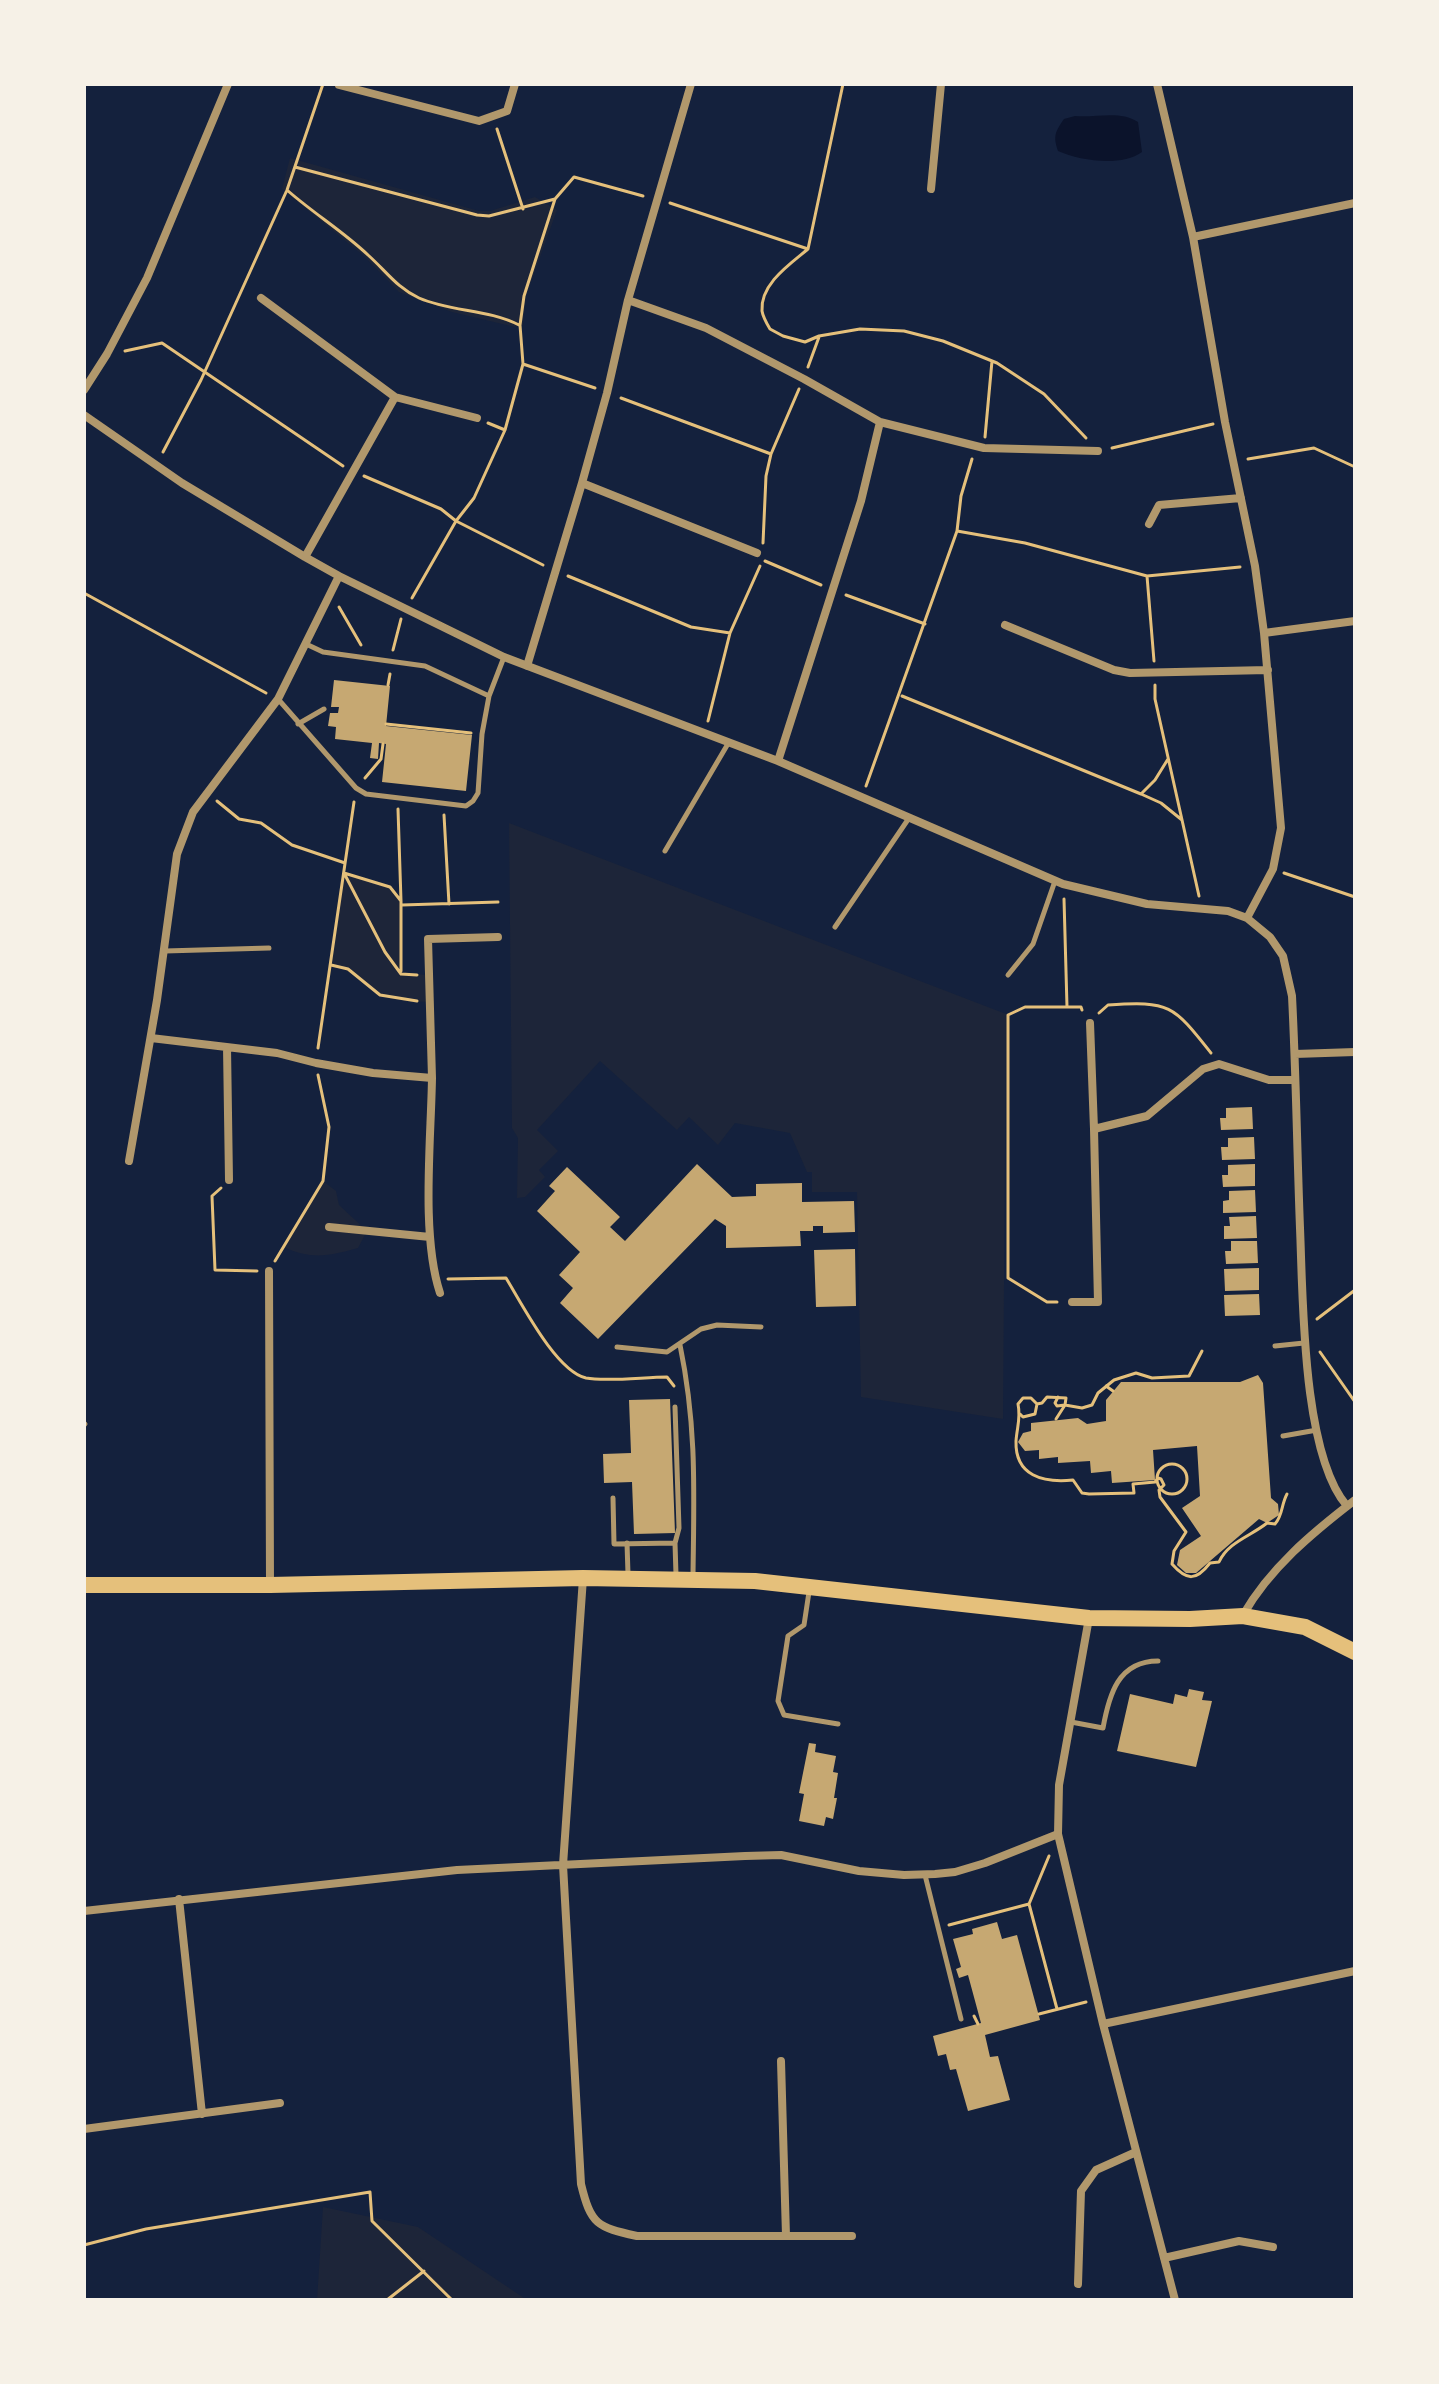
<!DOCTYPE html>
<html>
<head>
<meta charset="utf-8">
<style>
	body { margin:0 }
	#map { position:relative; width:1439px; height:2384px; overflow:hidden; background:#14213d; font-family:"Public Sans",sans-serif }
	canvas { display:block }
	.frame { position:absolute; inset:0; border:86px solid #f6f1e7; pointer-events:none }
</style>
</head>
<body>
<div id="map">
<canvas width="1439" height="2384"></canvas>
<div class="frame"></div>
</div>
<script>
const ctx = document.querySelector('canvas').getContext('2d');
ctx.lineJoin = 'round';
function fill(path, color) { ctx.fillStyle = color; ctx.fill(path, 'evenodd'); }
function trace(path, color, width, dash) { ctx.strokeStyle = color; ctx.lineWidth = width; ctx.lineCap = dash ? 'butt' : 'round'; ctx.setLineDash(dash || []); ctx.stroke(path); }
fill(new Path2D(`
	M290,158L479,211H490L535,197L557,210L526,296L523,325L515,327L452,312L399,292L364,256L282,189Z
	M509,823L1006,1014L1003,1419L861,1397L857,1192H812V1172H807L790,1133L735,1123L718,1145L689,1117L677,1130L600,1061L537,1130L558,1151L539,1170L545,1177L525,1197L517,1198L518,1138L512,1128Z
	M344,873L390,887L401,905V973L428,975L429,1002C413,1001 393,1002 379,994C358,983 358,972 330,965Z
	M323,1181L336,1191L339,1205L367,1231L358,1248C329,1256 312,1260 283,1247Z
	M323,2207L418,2227L527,2300H317Z`), '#1d2539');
fill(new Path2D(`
	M1075,116C1096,118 1120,110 1138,122L1142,152C1121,167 1081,161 1058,151C1053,136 1055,132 1064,119Z`), '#0b132b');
fill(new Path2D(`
	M334,680L390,686L386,726L472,735L466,791L382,782L386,744L379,743L378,759L370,758L372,743L335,739L336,727L328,726L330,713H338L339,707H331Z
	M1252,1107L1253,1129L1221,1130L1220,1118H1226V1108Z
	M1254,1137L1255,1159L1222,1160L1221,1147H1228V1138Z
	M697,1164L732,1197L756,1196V1184L802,1183V1202L854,1201L855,1232L823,1233V1226H813V1231H800L801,1246L726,1248V1226L715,1219L598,1339L560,1303L573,1288L559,1275L580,1252L537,1211L555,1191L549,1186L567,1167L620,1217L610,1227L625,1241Z
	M1255,1164V1186L1223,1187L1222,1175H1228V1165Z
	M1255,1190L1256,1212L1223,1213V1201L1229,1200V1191Z
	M1256,1216L1257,1238L1224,1239V1226H1230L1229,1217Z
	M1231,1241H1257L1258,1263L1226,1264L1225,1251H1231Z
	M855,1249L856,1306L816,1307L814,1250Z
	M1259,1268V1290L1225,1291L1224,1269Z
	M1259,1294L1260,1315L1225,1316L1224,1295Z
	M1258,1375L1263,1383L1271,1498L1278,1504L1279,1515L1267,1523L1259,1519L1196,1573H1186L1177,1565L1180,1550L1201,1536L1182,1508L1200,1496L1197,1446L1153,1450L1155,1480L1112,1483L1111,1471L1091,1473L1090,1461L1058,1463V1457L1039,1459V1450L1025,1451L1018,1442L1023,1433L1031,1431V1423L1078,1418L1087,1424L1106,1421V1400L1121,1382H1240Z
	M670,1399L675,1533L634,1534L632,1482L604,1483L603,1454L631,1453L629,1400Z
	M1189,1689L1204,1692L1202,1700L1212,1701L1196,1767L1117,1751L1130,1694L1173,1704L1175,1694L1187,1697Z
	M809,1743L816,1744L815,1752L836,1756L833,1772L838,1773L834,1798H837L833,1819L826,1817L824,1826L799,1821L804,1794L799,1793Z
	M997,1922L1002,1939L1017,1935L1040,2020L985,2035L990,2057L998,2056L1010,2100L968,2111L956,2069L950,2070L946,2054L938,2056L933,2036L981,2023L968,1975L959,1978L956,1969L961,1967L953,1939L973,1934L972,1929Z`), '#c6a872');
trace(new Path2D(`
	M497,129L523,209
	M295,167L477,215L489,216L555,199
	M287,190C313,213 344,232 368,255C386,271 397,288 419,298C451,312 488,309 519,325
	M670,203L808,249C790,264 760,284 762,311C763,317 767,324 770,329L783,336L805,342L819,336L860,329L904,331L943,341L997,363L1044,394L1086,438
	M808,249L843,84
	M125,351L162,343L343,466
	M523,364L595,388
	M808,367L819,337
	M621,398L771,454
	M488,423L505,430
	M985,437L992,361
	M1112,448L1213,424
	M163,452L201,380L287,190L323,84
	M1248,459L1314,448L1355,467
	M364,476L441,509L456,521L543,565
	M957,531L1025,543L1147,576L1240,567
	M763,543L766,476L771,454L799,389
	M765,561L821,585
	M568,576L691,627L730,633
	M1147,576L1154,661
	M84,593L266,693
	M846,595L925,624
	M412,598L456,521L474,498L505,430L523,364L520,325L524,296L555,199L574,177L643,196
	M339,607L361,645
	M393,650L401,619
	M388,685L390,674
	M1155,685V699L1199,896
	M902,696L1141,794L1161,803L1182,820
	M708,721L730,633L760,566
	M386,724L471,733
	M365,778L381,759L383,744
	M866,786L957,531L961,496L972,459
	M1141,794L1155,780L1168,759
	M217,801L239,819L261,823L292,845L345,863
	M398,809L401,901
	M444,815L449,904
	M344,873L385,952L401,974L417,975
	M344,873L390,887L401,901V971
	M1284,873L1355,897
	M1064,899L1067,1007H1081L1082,1010
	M402,905L498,902
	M331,965L348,969L380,995L417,1001
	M1099,1013L1108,1005C1170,1001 1173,1005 1211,1053
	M318,1048L354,802
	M221,1188L212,1196L215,1270L257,1271
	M275,1261L323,1181L329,1127L318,1075
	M448,1279L506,1278C522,1304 556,1371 586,1378C606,1382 645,1377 667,1377L674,1386
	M1057,1302H1047L1008,1278V1015L1025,1007H1067
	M1317,1319L1355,1290
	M1202,1351L1189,1376L1152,1378L1136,1373L1114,1380L1098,1393L1092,1405L1082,1408L1065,1405L1066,1398L1047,1397L1042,1403L1037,1404L1031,1398H1023L1018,1404C1021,1418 1017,1427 1016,1441C1015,1476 1043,1483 1073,1480L1082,1493L1089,1494L1134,1493L1133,1484L1155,1482L1158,1478L1161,1479L1164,1485L1159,1490L1160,1497L1186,1532L1174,1551L1172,1564C1187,1581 1196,1581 1210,1563L1219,1562C1228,1542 1251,1536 1267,1523L1275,1524C1283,1515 1281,1505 1287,1494
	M1320,1352L1355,1402
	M1106,1386L1113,1391
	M1020,1414L1023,1417L1035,1414L1037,1404
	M1056,1419L1065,1405L1057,1406L1055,1403L1058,1397
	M1157 1479a15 15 0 1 1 30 0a15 15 0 1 1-30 0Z
	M1029,1904L1049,1856
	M949,1925L1029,1904L1057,2009
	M1039,2014L1086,2002
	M974,2016L978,2024
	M84,2245L146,2229L370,2192L372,2221L452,2300
	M387,2300L424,2271`), '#e5c07b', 3);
trace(new Path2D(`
	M306,644L323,652L425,666L489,696L504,657
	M278,699L356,788L366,794L466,806L473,801L478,793L482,734L489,696
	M298,724L324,709
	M665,851L729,742
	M835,927L909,818
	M165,951L269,948
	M1008,975L1033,944L1055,881
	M680,1345C697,1427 694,1493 693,1575
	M1275,1346L1304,1343
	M617,1347L667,1352L701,1329L717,1325L761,1327
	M84,1425L85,1424
	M1283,1436L1317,1430
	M613,1498L614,1544L675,1543L676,1575
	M627,1543L628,1574
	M675,1543L679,1528L675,1407
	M809,1592L804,1625L788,1636L778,1701L784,1715L838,1724
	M1071,1722L1103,1728C1109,1695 1118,1661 1158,1661
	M925,1875L961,2019`), '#b1986c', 5);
trace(new Path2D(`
	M1157,84L1193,237L1225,422L1255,566L1264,633L1281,828L1273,869L1247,918
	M339,85L479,121L507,111L515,84
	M931,189L941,84
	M1193,237L1355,203
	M261,298L395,397L477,418
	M628,300L706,328L804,379L880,422L984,448L1098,451
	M84,390L107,354L147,278L228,84
	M84,415L182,483L305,557L339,576L504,657L778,761L1063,884L1147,904L1228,911L1247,918L1270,937L1283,956L1292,996C1296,1073 1297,1150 1300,1228C1303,1297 1302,1454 1347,1506
	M582,483L757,553
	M1149,524L1159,505L1241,498
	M305,557L395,397
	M1005,625L1114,670L1130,673L1268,670
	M1264,633L1355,621
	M527,666L582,483L607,393L628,300L691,84
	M778,761L861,501L880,422
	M1090,1023L1094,1129L1147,1116L1203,1069L1219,1064L1269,1080H1295
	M151,1038L277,1053L316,1063L373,1073L432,1078L428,939L498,937
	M227,1047L229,1180
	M1295,1054L1355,1052
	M432,1078C431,1141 421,1235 440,1293
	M129,1161L157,1000L177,854L193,812L278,699L339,576
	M329,1227L430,1237
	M269,1271L270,1585
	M1072,1302H1098L1094,1129
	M583,1578L563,1865L581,2184C591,2225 597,2227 637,2236H852
	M1243,1615C1270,1568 1312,1533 1355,1500
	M1089,1618L1059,1785L1058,1834L1103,2024L1175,2300
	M179,1899L202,2114
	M84,1911L457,1870L745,1856L781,1855L859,1871L904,1875L935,1874L955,1872L985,1863L1058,1834
	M1103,2024L1355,1971
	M781,2061L786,2236
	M84,2129L280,2103
	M1164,2258L1239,2241L1273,2247
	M1078,2284L1081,2191L1096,2170L1136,2152`), '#b1986c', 8);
trace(new Path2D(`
	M84,1585H270L583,1578L755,1581L1089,1618L1190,1619L1243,1616L1305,1627L1355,1652`), '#e5c07b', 16);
</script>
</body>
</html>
